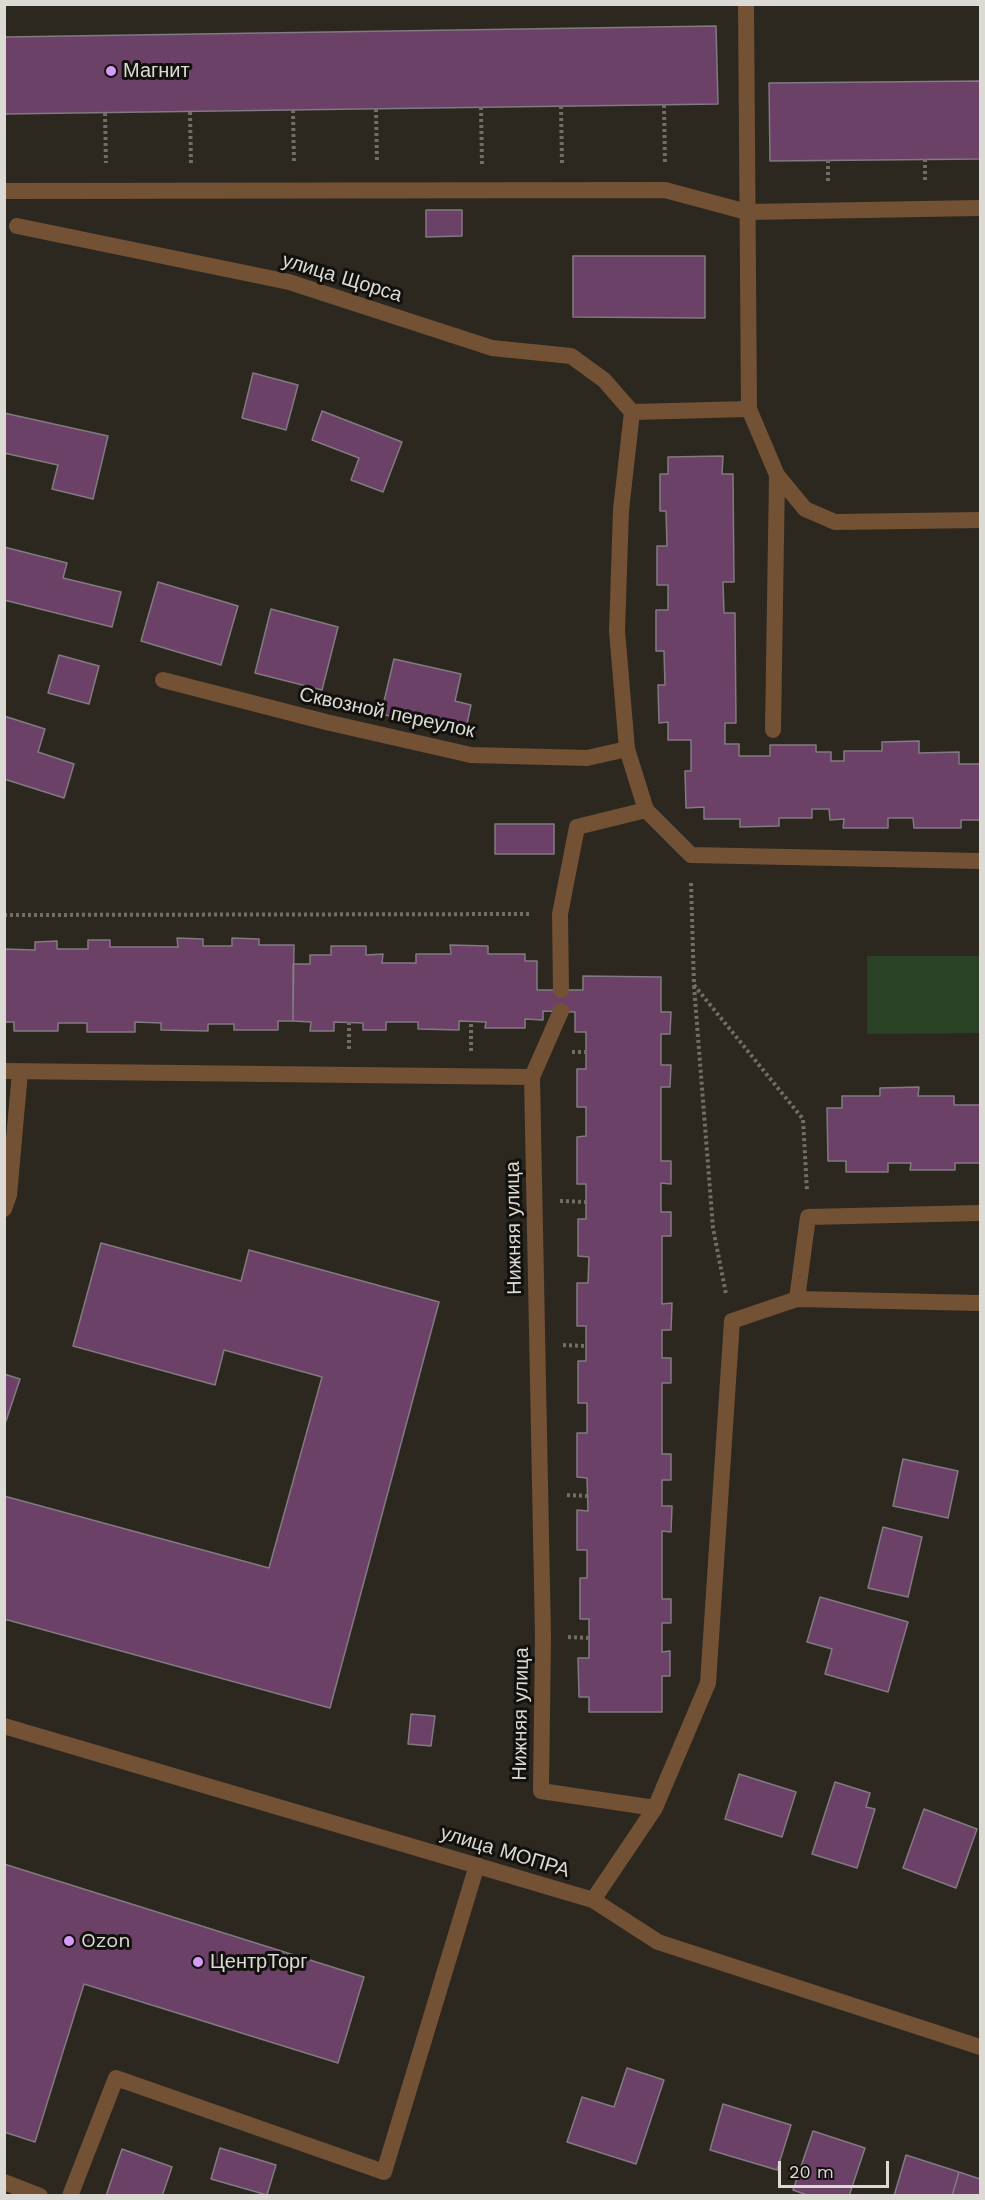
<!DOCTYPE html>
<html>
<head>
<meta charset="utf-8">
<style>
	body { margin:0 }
	#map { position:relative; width:985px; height:2200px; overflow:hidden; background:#2c2820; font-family:"Work Sans",sans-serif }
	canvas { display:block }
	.frame { position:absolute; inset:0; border:6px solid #dcdad5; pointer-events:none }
	.scale { position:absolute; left:778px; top:2161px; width:111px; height:27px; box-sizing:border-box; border:3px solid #dcdad5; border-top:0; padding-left:8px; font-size:18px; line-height:21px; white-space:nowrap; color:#dcdad5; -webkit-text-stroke:4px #12110d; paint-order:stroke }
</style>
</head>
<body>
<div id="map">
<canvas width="985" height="2200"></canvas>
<div class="frame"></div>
<div class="scale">20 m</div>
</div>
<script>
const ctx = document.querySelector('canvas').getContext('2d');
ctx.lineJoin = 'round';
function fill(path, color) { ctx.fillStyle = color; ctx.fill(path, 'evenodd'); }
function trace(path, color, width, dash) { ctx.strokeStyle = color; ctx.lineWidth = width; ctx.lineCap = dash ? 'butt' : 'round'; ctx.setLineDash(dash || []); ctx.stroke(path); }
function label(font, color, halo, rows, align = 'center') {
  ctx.font = font + ' "Work Sans",sans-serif'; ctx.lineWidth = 6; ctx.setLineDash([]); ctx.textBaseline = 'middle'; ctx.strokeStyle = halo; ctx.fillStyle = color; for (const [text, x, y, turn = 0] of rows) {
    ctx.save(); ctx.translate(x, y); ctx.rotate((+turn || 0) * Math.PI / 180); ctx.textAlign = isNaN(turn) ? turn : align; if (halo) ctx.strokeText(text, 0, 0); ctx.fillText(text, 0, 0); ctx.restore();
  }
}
fill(new Path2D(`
	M867,956H980V1033L867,1034Z`), '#294226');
const building = new Path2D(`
	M716,26L718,104L4,114V37Z
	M980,81V159L770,161L769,83Z
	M426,210H462V236L426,237Z
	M573,256H705V318L573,317Z
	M253,373L298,385L286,430L242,418Z
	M322,411L402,442L383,492L351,480L359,458L312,440Z
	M4,413L108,436L93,499L52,489L58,465L4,453Z
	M723,456L722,474H733L734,582H723L724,613H735L736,723H725V744H739V756H770V745H816V752H831V761H844V751H882V742L919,741V753L959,752V764H980V820H961V828H914L913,818H888V828H843L844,819L830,820L829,809H812V818H779V826L740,827V819H704V807L686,808L685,771H691V740H668V722L659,723L658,685H665L664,651H656V610H668V585H657V546H667L666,511H660V474H668V457Z
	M4,547L67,563L63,578L121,592L112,627L4,600Z
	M158,582L238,606L221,665L141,641Z
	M271,609L338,627L322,690L255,673Z
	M59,655L99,666L89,704L48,693Z
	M394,659L461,674L455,701L471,705L465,733L381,714Z
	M4,716L45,729L38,752L74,764L64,798L4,779Z
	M495,824H554V854H495Z
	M177,938L203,939V946H232V938L259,939V945H294L293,1021H278V1030H234V1024H208V1031L161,1030V1023L135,1022V1032H87V1023H58V1031H14V1022H4V949L35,950V942L57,941V949H88V940H110V947H178Z
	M450,945L488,946V954H525V961H537V990H583V976L661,977V1012H671L670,1034H661V1065H671L670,1087H661V1161H671V1184L661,1183V1212H671V1236H662V1304L672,1303L671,1330H662V1358H671V1383H662V1454H671V1480H662V1506H672L671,1532L662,1531V1599H671V1623H662V1652L670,1651V1676H662V1712H589V1697H579L578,1658H589V1619H580V1578H587V1550H577V1510L588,1511L587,1478L577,1477V1433H587V1403H578V1361H586V1326H577V1283H588L589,1257L578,1256V1219H586V1184H577V1137L586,1136V1107H577V1069H586V1032H575V1012L543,1011V1020L525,1019V1028H485L486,1022L459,1021V1030L418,1029V1022H386V1030H363V1023L334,1022V1031H310L311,1022L293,1021V964H310V955H331V946H366V955L383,954L382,963H416V954H451Z
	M919,1087L918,1096H954V1105H980V1163H955V1170H910L911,1163H888V1172H846V1161H828L827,1108H842V1096H880V1088Z
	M101,1243L241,1281L249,1250L439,1302L330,1708L4,1619V1496L269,1568L322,1377L224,1350L215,1385L73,1346Z
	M4,1374L20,1379L6,1421L4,1420Z
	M903,1459L958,1471L948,1518L893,1506Z
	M883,1527L922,1537L908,1597L868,1588Z
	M820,1597L908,1622L888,1692L825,1674L832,1649L807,1642Z
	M411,1714L435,1716L431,1746L408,1744Z
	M739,1774L796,1792L782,1837L725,1819Z
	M835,1782L870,1793L866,1807L875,1809L857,1868L812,1854Z
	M924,1809L977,1829L956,1888L903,1868Z
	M4,1864L364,1977L338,2063L84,1984L35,2142L4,2132Z
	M627,2068L664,2080L636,2164L567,2142L582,2097L614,2107Z
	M723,2104L791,2125L777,2170L710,2150Z
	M813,2131L865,2148L849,2196H810L793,2190Z
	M220,2148L276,2165L267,2195L211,2179Z
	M122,2149L172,2167L162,2196H106Z
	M906,2155L959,2172L952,2196H894Z
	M959,2172L980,2179V2196H952Z`);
fill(building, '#6b4167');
trace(building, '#827a81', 1.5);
trace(new Path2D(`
	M664,105L665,164
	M561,106L562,163
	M481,107L482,164
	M376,109L377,162
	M293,110L294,163
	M190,112L191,165
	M105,113L106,163
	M925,159V183
	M828,160V183
	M691,883L694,985L803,1119L807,1191
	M4,915L532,914
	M694,986L713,1228L726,1294
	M349,1022V1049
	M471,1051V1022
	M572,1052H586
	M560,1201L586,1202
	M563,1345L586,1346
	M567,1495L587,1496
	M568,1637L589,1638`), '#716e67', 4, [3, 3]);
trace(new Path2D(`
	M4,191L665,190L747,212L980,208
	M749,409L777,475L805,509L835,522L980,520
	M773,730L777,475
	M627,749L646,810
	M561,990L560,914L577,827L646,810L691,855L980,861
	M532,1077L561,1011
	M4,1209L9,1195L20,1072
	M797,1299L808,1217L980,1213
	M4,2182L40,2196
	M70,2196L116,2078L384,2172L477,1865`), '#735134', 16);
trace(new Path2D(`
	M17,226L289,282L492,348L571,356L604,380L632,412
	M632,412L749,409L746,4
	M163,680L326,722L471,755L587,758L627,749L617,631L621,510L632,412
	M4,1071L532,1077L543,1636L541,1791L655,1808
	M4,1726L593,1900L658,1942L980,2047
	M593,1900L655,1808L708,1683L732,1321L797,1299L980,1303`), '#735134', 16);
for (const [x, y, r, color] of [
	[111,71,6,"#d59cfb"],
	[69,1941,6,"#d59cfb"],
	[198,1962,6,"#d59cfb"]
]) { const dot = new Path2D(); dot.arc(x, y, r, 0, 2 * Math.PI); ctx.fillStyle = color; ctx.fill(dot); trace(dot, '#12110d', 2); }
label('20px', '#dcdad5', '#12110d', [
	["Магнит",123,71],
	["Ozon",81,1941],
	["ЦентрТорг",210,1962]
], 'left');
label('20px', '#dcdad5', '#12110d', [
	["улица Щорса",342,278,17],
	["Сквозной переулок",387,713,12],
	["Нижняя улица",514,1228,-91],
	["Нижняя улица",521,1714,-89],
	["улица МОПРА",505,1852,17]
]);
</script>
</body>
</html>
